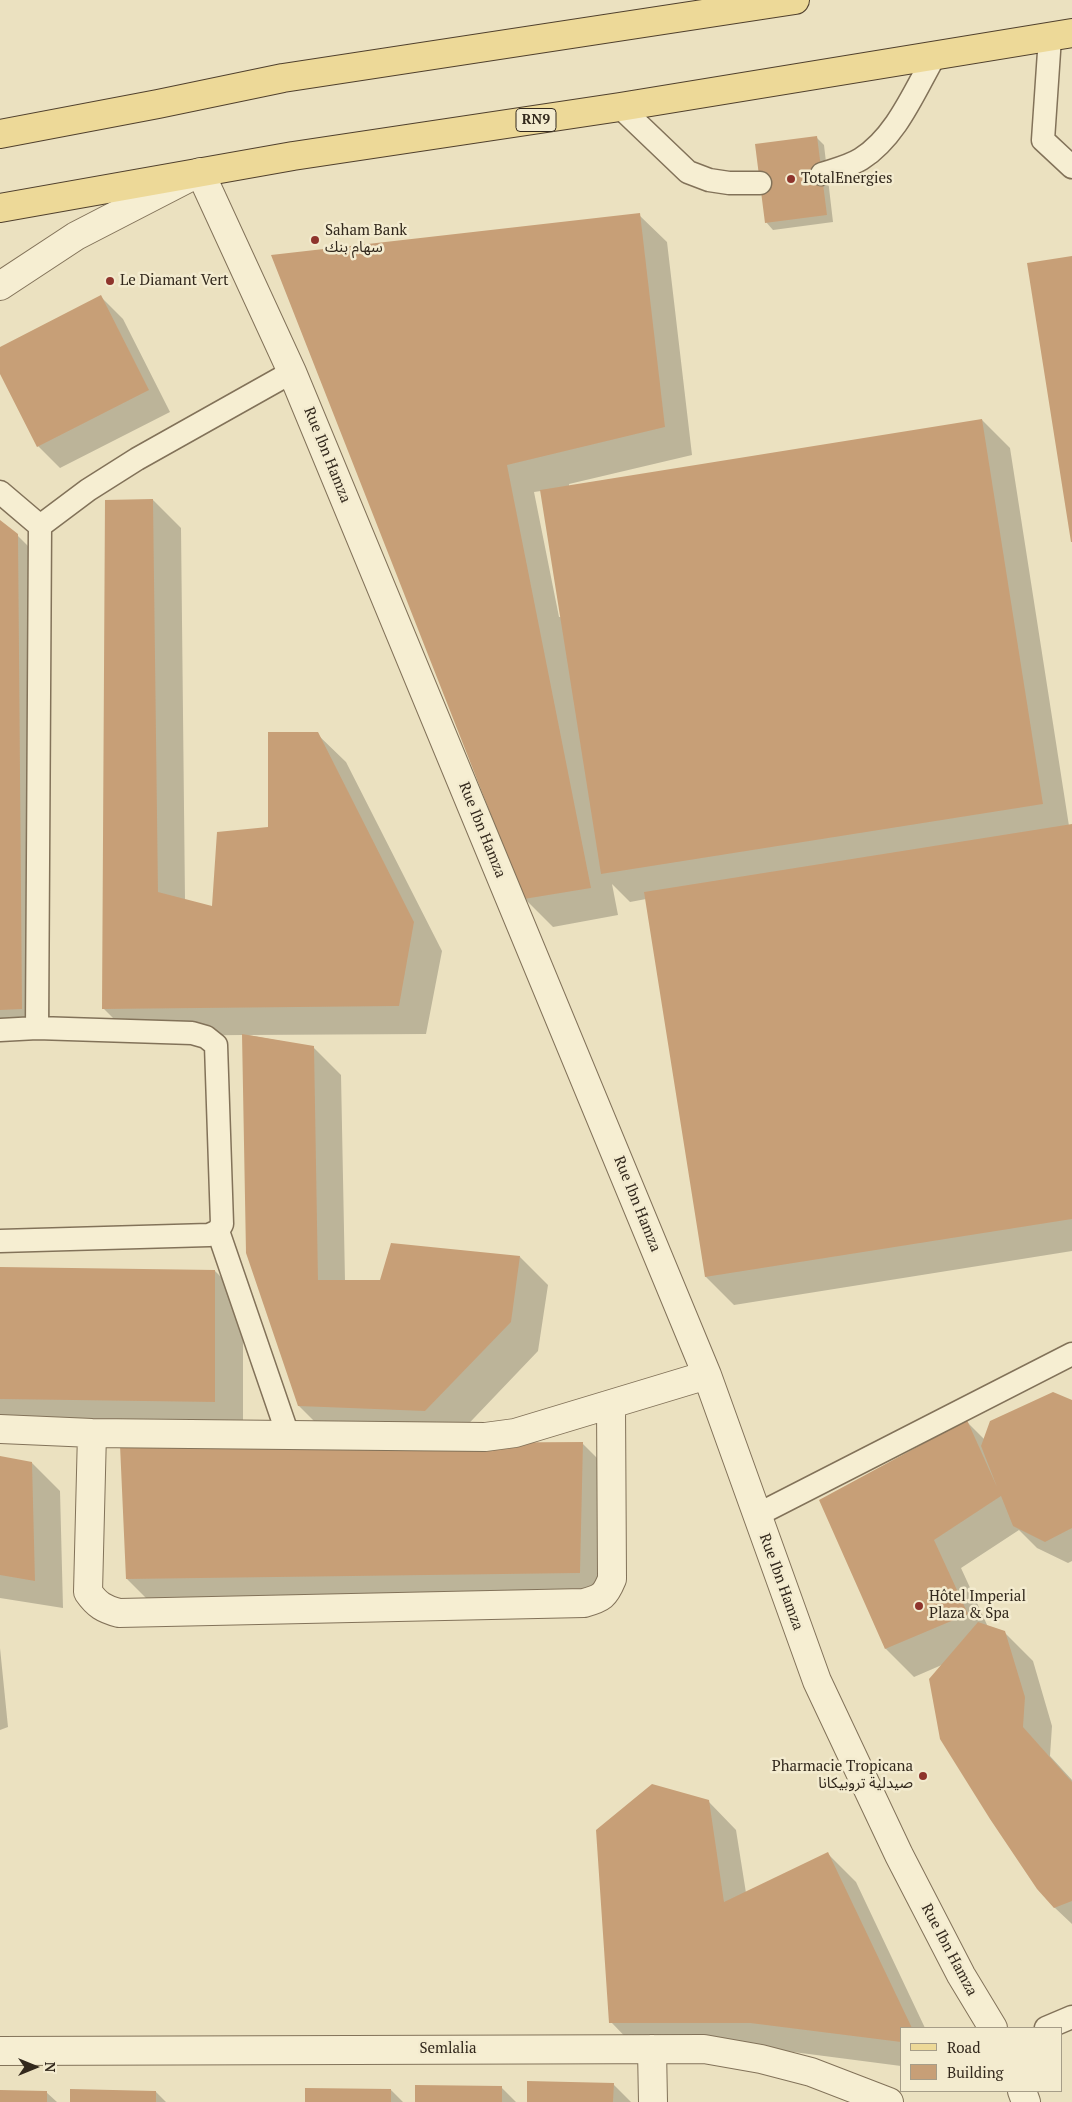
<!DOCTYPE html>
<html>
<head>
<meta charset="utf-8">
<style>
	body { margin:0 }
	#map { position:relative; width:1072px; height:2102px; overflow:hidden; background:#ebe1c0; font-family:"PT Serif",serif }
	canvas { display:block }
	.legend { position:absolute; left:900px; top:2027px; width:162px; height:65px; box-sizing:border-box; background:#f3ebcf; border:1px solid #a69d88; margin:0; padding:6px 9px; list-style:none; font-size:15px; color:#33291d }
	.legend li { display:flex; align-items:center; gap:10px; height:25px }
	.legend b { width:25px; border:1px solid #a69d88 }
	.north { position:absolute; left:10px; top:2042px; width:50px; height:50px; -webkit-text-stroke:4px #f3ebcf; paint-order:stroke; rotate:90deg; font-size:14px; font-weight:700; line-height:20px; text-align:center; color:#33291d }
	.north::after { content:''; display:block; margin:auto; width:18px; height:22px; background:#33291d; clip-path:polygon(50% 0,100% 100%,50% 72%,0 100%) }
</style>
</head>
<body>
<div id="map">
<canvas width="1072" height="2102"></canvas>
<ul class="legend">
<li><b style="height:6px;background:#edd998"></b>Road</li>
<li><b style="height:14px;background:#c79f77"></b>Building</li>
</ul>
<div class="north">N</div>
</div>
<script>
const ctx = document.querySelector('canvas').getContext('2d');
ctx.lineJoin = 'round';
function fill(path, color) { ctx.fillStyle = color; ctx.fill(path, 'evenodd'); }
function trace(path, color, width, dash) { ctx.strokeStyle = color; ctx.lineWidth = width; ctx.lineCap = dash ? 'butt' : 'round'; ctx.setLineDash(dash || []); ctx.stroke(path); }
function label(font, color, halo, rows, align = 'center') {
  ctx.font = font + ' "PT Serif","Noto Sans Arabic",serif'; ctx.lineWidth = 5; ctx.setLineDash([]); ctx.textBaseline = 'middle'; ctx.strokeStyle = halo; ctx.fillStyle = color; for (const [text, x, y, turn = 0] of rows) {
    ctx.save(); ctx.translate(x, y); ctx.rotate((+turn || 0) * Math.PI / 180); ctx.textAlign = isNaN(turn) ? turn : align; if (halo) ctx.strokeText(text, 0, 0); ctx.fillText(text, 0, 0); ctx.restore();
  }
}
fill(new Path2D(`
	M816,137L824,145L833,222L773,230L766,222Z
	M639,215L667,242L692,455L569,484V486L982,420L1010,448L1069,826L1072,825V1251L734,1305L706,1277L646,899L630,902L612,884L618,915L553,927L525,899L272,256ZM541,491L561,617H559L534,492Z
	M101,297L123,319L170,412L60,468L38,446L0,371V348Z
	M153,500L181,528L185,900L213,908L269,828L317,734L346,762L442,951L426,1034L248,1035L313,1047L341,1075L345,1281H381L520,1257L548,1285L538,1351L454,1439L327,1434L299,1406L243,1035L131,1036L103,1008Z
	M0,522L17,535L45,563L50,1036L0,1039Z
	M0,1268L215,1271L243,1299V1430L0,1426Z
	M1072,1402V1561L1068,1563L1037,1548L1019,1530L961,1568L988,1627L1004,1632L1033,1661L1052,1726L1050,1756L1072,1780V1924L1054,1907L944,1664L914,1677L886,1649L821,1501L967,1422L985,1440Z
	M582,1443L610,1471L608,1601L155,1607L127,1579Z
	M0,1458L32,1463L60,1491L63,1608L0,1598Z
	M0,1648L8,1727L0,1730Z
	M708,1801L736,1830L746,1893L828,1854L856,1882L925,2028H901V2066L778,2050H638L611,2022Z
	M613,2084L631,2102H528Z
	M501,2087L516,2102H416Z
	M391,2090L403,2102H306Z
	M0,2091L46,2092L57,2102H0Z
	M156,2092L166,2102H71Z`), '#0003');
fill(new Path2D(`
	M817,136L827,215L765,223L755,144Z
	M640,213L665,427L507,465L591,888L524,899L271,255Z
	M1072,256V542H1071L1027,263Z
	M101,295L149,390L37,447L0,374V347Z
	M982,419L1043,804L601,874L540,490Z
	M153,499L158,892L212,906L217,832L268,827V732H318L414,922L399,1006L102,1009L105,500Z
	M0,520L18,534L22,1009L0,1010Z
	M1072,824V1219L705,1277L644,892Z
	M242,1034L314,1046L318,1280H380L391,1243L520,1256L511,1322L425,1411L298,1406L246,1253Z
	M0,1267L215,1270V1402L0,1399Z
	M1053,1392L1072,1400V1528L1045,1542L1013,1526L1001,1496L934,1540L968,1614L885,1649L819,1500L967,1420L997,1487L981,1446L990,1421Z
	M583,1442L580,1573L126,1579L120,1445Z
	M0,1456L32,1462L35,1581L0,1575Z
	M978,1622L1005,1631L1025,1697L1023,1727L1072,1782V1901L1054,1908L1037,1889L990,1819L940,1739L929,1679Z
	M652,1784L709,1800L724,1902L828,1852L912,2028H901V2042L750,2023H609L596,1830Z
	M527,2081L614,2083L613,2102H527Z
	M415,2085L502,2086V2102H415Z
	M305,2088L391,2089V2102H305Z
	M70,2089L156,2091V2102H70Z
	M0,2090L47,2091V2102H0Z`), '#c79f77');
const service = new Path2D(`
	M1050,37L1043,140L1072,167
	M620,107L688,172L709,180L729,183H760
	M822,174C834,170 850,166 861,159C896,137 914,92 934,57
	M0,492L40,526L88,490L137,459L292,372
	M37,1028L40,526
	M0,1030L37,1028L192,1033L206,1037L216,1045L222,1224L218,1231L209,1235L0,1241
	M218,1231L288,1435
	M757,1515L1072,1354
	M1046,2028L1072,2017`);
const minor = new Path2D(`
	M0,286L76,236L200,172L292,372L707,1375L817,1681L899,1855L961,1975L993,2028
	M0,1429L92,1433L485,1437L515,1433L707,1375
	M92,1433L88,1592C97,1605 104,1609 119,1613L584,1603C602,1598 605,1596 612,1579L611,1405
	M652,2049L653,2102
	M0,2051L704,2049L761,2059L811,2072L889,2102
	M1022,2091L1026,2102`);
const primary = new Path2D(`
	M0,134L158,104L283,78L795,0
	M0,208L293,156L620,107L1072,33`);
trace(service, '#827259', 25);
trace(minor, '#827259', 30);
trace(primary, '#50402d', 30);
trace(service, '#f6eed2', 22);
trace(minor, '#f6eed2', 28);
trace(primary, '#edd998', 28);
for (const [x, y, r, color] of [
	[791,179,5,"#8e342c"],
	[315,240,5,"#8e342c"],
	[110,281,5,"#8e342c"],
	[919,1606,5,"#8e342c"],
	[923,1776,5,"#8e342c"]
]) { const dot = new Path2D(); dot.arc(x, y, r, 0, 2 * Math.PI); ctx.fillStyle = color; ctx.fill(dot); trace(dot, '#f3ebcf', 2); }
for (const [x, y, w] of [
	[536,120,40]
]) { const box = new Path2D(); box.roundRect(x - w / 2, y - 11.5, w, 23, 4); ctx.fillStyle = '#f3ebcf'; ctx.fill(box); trace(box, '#33291d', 1); }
label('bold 14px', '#33291d', null, [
	["RN9",536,120]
]);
label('15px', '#33291d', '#f3ebcf', [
	["TotalEnergies",801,179],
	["Saham Bank",325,231],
	["سهام بنك",325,248],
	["Le Diamant Vert",120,281],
	["Hôtel Imperial",929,1597],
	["Plaza & Spa",929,1614],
	["Pharmacie Tropicana",913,1767,"right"],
	["صيدلية تروبيكانا",913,1784,"right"]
], 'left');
label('15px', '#33291d', '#f3ebcf', [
	["Rue Ibn Hamza",327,455,68],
	["Rue Ibn Hamza",482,830,68],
	["Rue Ibn Hamza",637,1204,68],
	["Rue Ibn Hamza",781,1582,70],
	["Rue Ibn Hamza",949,1950,62],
	["Semlalia",448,2049]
]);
</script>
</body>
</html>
